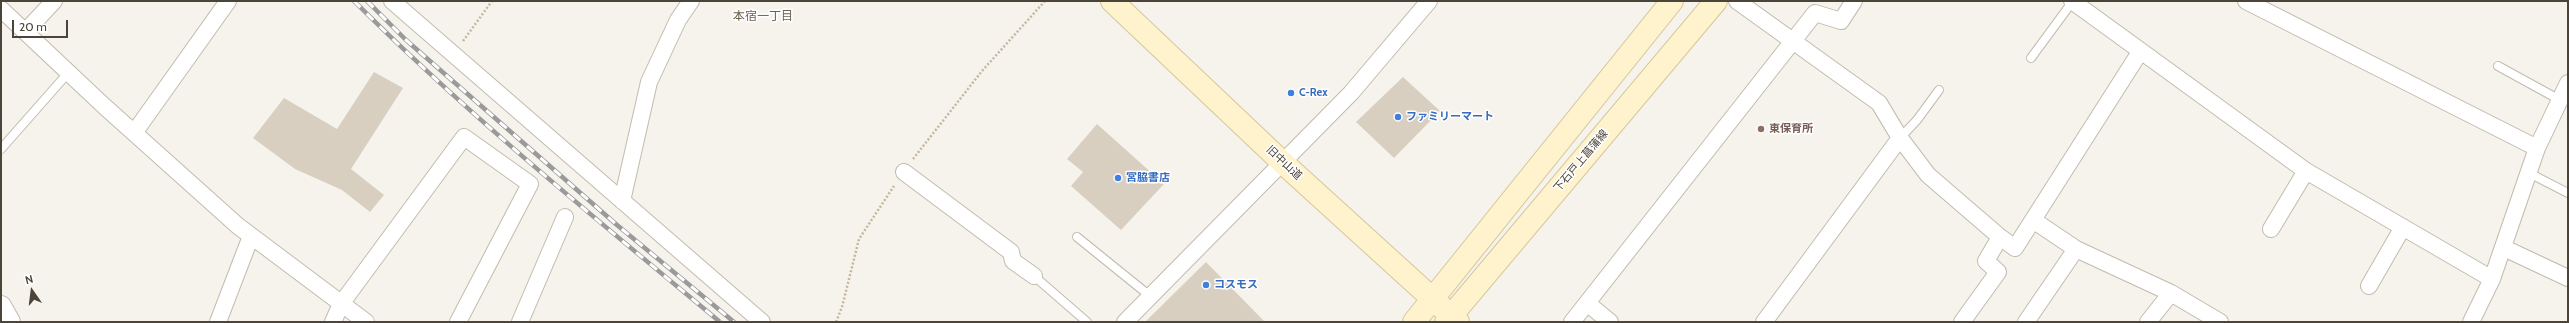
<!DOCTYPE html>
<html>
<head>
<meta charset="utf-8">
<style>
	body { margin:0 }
	#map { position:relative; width:2569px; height:323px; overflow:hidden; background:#f6f3ec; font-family:Cabin,sans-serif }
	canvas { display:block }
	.frame { position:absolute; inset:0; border:2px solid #4b4439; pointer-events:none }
	.north { position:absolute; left:12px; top:271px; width:40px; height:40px; -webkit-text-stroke:3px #fff; paint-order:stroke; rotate:346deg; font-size:11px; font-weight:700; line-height:16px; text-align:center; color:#4b4439 }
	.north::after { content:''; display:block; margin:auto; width:14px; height:18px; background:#4b4439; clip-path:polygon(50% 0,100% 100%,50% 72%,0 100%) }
	.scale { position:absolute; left:12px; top:20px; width:56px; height:18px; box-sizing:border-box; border:2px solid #4b4439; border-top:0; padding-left:5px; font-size:12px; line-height:14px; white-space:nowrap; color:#4b4439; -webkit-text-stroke:3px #fff; paint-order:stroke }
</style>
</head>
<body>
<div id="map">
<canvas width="2569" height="323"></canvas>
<div class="frame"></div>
<div class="north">N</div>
<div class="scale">20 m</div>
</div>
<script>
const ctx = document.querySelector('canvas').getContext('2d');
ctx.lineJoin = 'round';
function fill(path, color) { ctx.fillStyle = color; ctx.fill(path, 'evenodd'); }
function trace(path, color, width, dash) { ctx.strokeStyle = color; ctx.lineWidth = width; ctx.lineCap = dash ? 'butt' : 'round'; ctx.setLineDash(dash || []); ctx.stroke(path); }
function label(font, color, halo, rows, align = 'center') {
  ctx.font = font + ' Cabin,"Noto Sans JP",sans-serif'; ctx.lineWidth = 3; ctx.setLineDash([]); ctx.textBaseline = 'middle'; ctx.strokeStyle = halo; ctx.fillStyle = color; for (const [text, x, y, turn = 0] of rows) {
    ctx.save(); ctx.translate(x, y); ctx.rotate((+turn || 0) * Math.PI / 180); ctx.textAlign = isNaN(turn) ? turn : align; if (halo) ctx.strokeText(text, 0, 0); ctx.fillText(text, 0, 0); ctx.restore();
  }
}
fill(new Path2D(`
	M374,72L403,88L351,169L384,195L370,212L342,190L295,169L253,138L284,98L337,129Z
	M1403,77L1440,111L1394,158L1356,122Z
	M1097,124L1164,184L1121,230L1071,186L1083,172L1067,159Z
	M1206,262L1265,322H1145Z`), '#d8cfc1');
const service = new Path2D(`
	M2031,58L2073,1
	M2498,66L2560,100
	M1900,138L1917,120L1939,90
	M1,149L68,73
	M2529,173L2568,193
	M1077,237L1150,296
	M1034,276L1087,322`);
const minor = new Path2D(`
	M392,1L762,322
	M1737,1L1879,103L1900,138L1764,322
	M2072,1L2306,171L2492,279
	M2246,1L2537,148
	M1,9L104,106L238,226L366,322
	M25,32L54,1
	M134,133L228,1
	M1900,138L1928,175L2000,237
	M904,172L1011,252L1013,261L1034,276
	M622,201L649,82L678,20L691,1
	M2271,229L2306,171
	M2504,248L2568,278
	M2076,249L2171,293
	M2369,286L2403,227
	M1587,303L1610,322
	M218,322L251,236
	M333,322L341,304L464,137L530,184L458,322
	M520,322L565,217
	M1125,322L1351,93L1429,1
	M1572,322L1815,13L1841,21L1854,1
	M1962,322L1998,272L1986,261L2000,237L2015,248L2140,52
	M2026,322L2076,249L2033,220
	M2148,322L2171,293L2220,322
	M2471,322L2492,279L2537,148L2568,83`);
const tertiary = new Path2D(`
	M1,306L10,322`);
const secondary = new Path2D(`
	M1112,1L1282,162L1458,322
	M1414,322L1672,1
	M1446,322L1716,1`);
trace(service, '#c2bbae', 10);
trace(minor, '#c2bbae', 18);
trace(tertiary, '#c2bbae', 22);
trace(secondary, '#d6c79b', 24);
trace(new Path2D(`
	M463,41L492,1
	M913,159L982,71L1045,1
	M836,322L842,307L859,239L894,186`), '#c4b79f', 2.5, [2, 2]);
trace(service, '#fff', 8);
trace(minor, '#fff', 16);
trace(tertiary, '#fff', 20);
trace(secondary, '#fff3cd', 22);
const rail = new Path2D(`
	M354,1C468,115 596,219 720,322
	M367,1L406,40L617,225L734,322`);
trace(rail, '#9a9a9a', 4.5);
trace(rail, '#fff', 3, [9]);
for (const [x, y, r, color] of [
	[1291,93,4,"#3f7fe0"],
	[1398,117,4,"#3f7fe0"],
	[1761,129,4,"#8d6e63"],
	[1118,178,4,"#3f7fe0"],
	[1206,285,4,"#3f7fe0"]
]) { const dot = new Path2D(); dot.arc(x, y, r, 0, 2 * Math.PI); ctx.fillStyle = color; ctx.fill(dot); trace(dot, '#fff', 1.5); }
label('bold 11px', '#366cbe', '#fff', [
	["C-Rex",1299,93],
	["ファミリーマート",1406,117],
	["宮脇書店",1126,178],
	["コスモス",1214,285]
], 'left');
label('bold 11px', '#785e54', '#fff', [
	["東保育所",1769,129]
], 'left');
label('11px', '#4b4439', '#fff', [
	["下石戸上菖蒲線",1581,161,-50],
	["旧中山道",1284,163,43]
]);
label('12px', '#6e6250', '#fff', [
	["本宿一丁目",763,16]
]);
</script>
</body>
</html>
